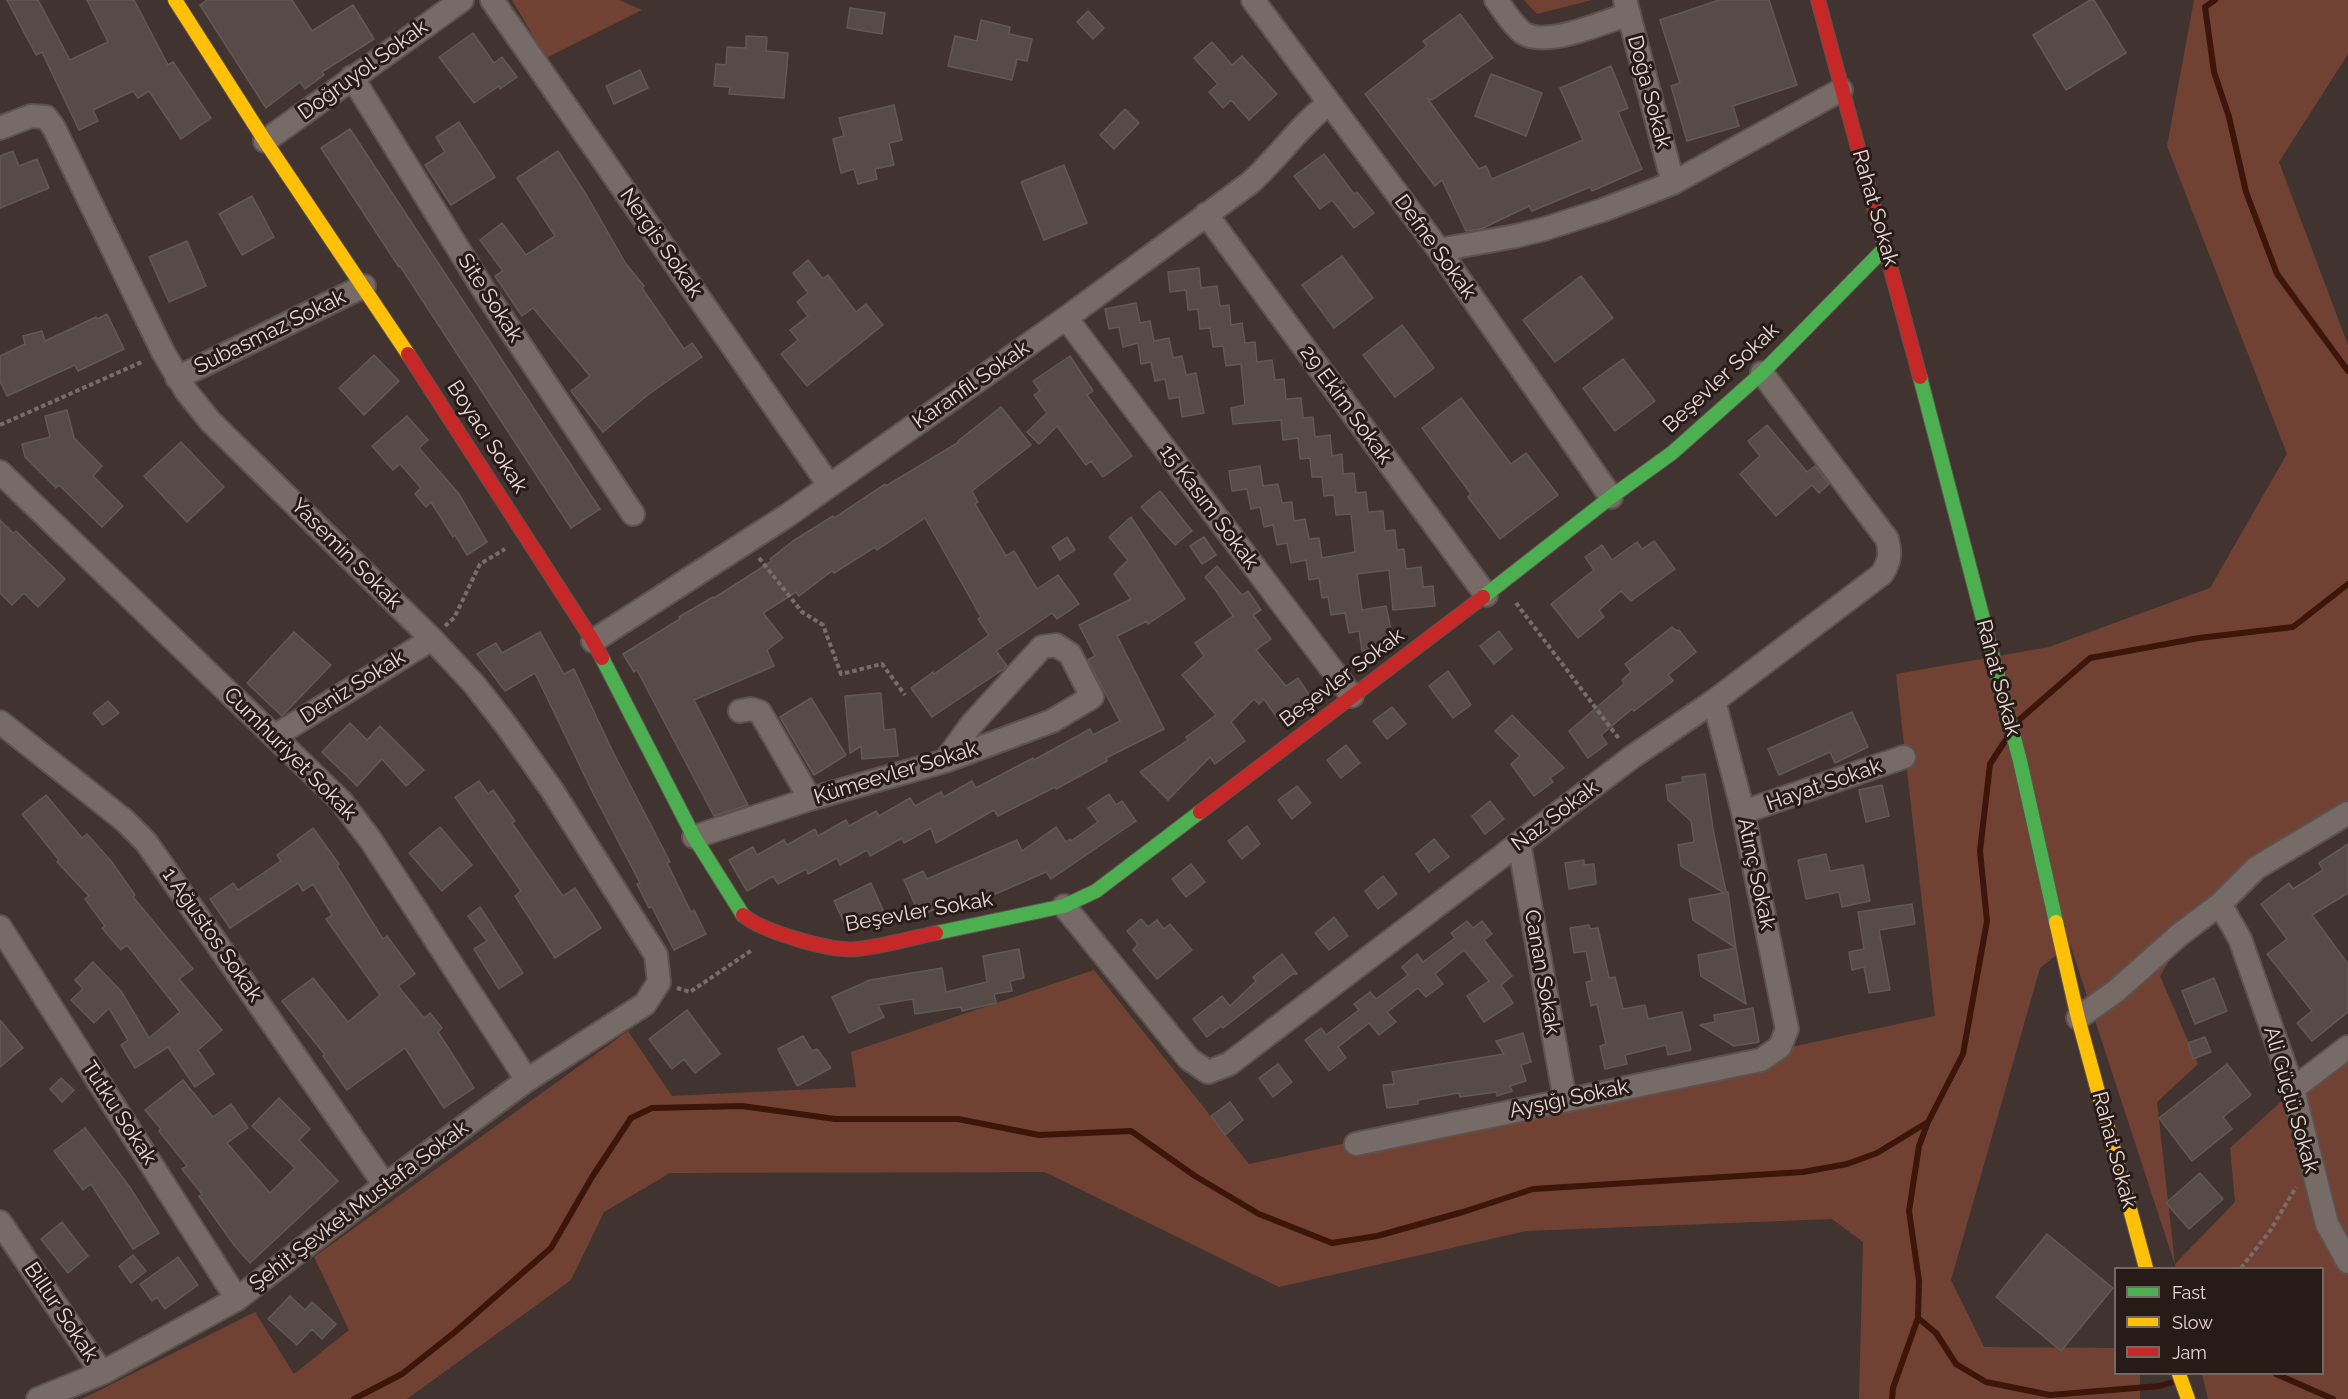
<!DOCTYPE html>
<html>
<head>
<meta charset="utf-8">
<style>
	body { margin:0 }
	#map { position:relative; width:2348px; height:1399px; overflow:hidden; background:#413430; font-family:Raleway,sans-serif }
	canvas { display:block }
	.legend { position:absolute; left:2114px; top:1267px; width:210px; height:108px; box-sizing:border-box; background:#271b18; border:2px solid #756763; margin:0; padding:8px 10px; list-style:none; font-size:18px; color:#e9d9d4 }
	.legend li { display:flex; align-items:center; gap:12px; height:30px }
	.legend b { width:30px; border:2px solid #756763 }
</style>
</head>
<body>
<div id="map">
<canvas width="2348" height="1399"></canvas>
<ul class="legend">
<li><b style="height:8px;background:#4caf50"></b>Fast</li>
<li><b style="height:8px;background:#ffc107"></b>Slow</li>
<li><b style="height:8px;background:#c62828"></b>Jam</li>
</ul>
</div>
<script>
const ctx = document.querySelector('canvas').getContext('2d');
ctx.lineJoin = 'round';
function fill(path, color) { ctx.fillStyle = color; ctx.fill(path, 'evenodd'); }
function trace(path, color, width, dash) { ctx.strokeStyle = color; ctx.lineWidth = width; ctx.lineCap = dash ? 'butt' : 'round'; ctx.setLineDash(dash || []); ctx.stroke(path); }
function label(font, color, halo, rows, align = 'center') {
  ctx.font = font + ' Raleway,sans-serif'; ctx.lineWidth = 6; ctx.setLineDash([]); ctx.textBaseline = 'middle'; ctx.strokeStyle = halo; ctx.fillStyle = color; for (const [text, x, y, turn = 0] of rows) {
    ctx.save(); ctx.translate(x, y); ctx.rotate((+turn || 0) * Math.PI / 180); ctx.textAlign = isNaN(turn) ? turn : align; if (halo) ctx.strokeText(text, 0, 0); ctx.fillText(text, 0, 0); ctx.restore();
  }
}
fill(new Path2D(`
	M512,0H619L642,10L546,58Z
	M1524,0H1592L1537,14Z
	M2194,0H2348V54L2279,162L2348,345V802L2206,900L2160,976L2198,1064L2157,1102L2175,1264L2235,1202L2230,1148L2348,1041V1399H2208L2202,1374H2322V1268H2176L2070,944L2040,968L1951,1280L1984,1347L2115,1348L2116,1374H2140V1399H1859L1863,1242L1832,1219L1526,1231L1279,1287L1045,1172L670,1173L604,1212L571,1280L407,1399H82L255,1312L294,1374L349,1330L314,1257L628,1031L672,1096L856,1087L851,1052L1094,970L1249,1164L1935,1016L1896,674L2049,647L2210,588L2287,454L2167,146Z`), '#714233');
trace(new Path2D(`
	M2215,0L2205,7L2214,72L2229,117L2246,192L2277,274L2348,371
	M2019,720L2090,658L2199,638L2293,627L2348,584
	M2005,741L1990,764L1980,851L1987,921L1963,1054L1928,1122L1919,1146L1909,1211L1919,1281L1918,1318L1936,1333L1956,1364L1986,1382L2050,1395L2160,1386L2173,1382
	M2276,1374L2333,1399
	M354,1399L402,1374L455,1332L551,1248L592,1177L631,1118L652,1108L742,1106L835,1119H958L1039,1135L1131,1131L1195,1176L1259,1214L1332,1243L1377,1236L1463,1212L1533,1189L1803,1172L1847,1164L1877,1153L1928,1122
	M1892,1399L1893,1388L1918,1318`), '#3c160a', 6);
const building = new Path2D(`
	M7,0H38L70,60L108,42L87,0H134L168,65L173,62L211,118L181,139L149,91L138,98L133,91L93,110L98,121L79,130L42,52L36,55Z
	M207,0H292L312,31L353,5L374,39L322,72L324,75L305,89L300,82L266,108L200,5Z
	M1719,0H1769L1797,85L1733,106L1739,126L1687,141L1671,86L1680,83L1660,20Z
	M2090,0H2094L2126,53L2066,90L2033,35Z
	M850,8L885,13L882,34L847,28Z
	M1088,11L1104,28L1093,39L1077,22Z
	M1460,14L1493,58L1432,100L1427,98L1479,169L1486,166L1492,179L1583,140L1560,88L1611,66L1628,108L1618,112L1642,169L1592,191L1590,187L1532,211L1529,206L1481,229L1466,231L1442,180L1435,186L1365,94L1427,46L1423,41Z
	M981,20L1010,27L1009,34L1032,39L1027,61L1017,59L1012,80L948,66L955,36L977,41Z
	M473,33L494,63L502,57L517,77L500,89L499,86L474,103L439,57Z
	M746,36L767,37L766,51L788,53L784,98L729,94L730,87L714,86L716,64L726,65L727,47L746,48Z
	M1212,42L1232,65L1242,56L1277,94L1249,120L1231,100L1223,108L1209,92L1218,84L1194,58Z
	M640,70L648,88L614,104L606,86Z
	M1491,74L1542,93L1526,136L1475,116Z
	M894,105L902,140L889,143L894,165L875,169L877,179L858,184L854,169L841,173L833,139L844,136L839,118Z
	M1125,109L1139,123L1114,149L1100,135Z
	M459,122L495,177L451,205L425,165L445,152L436,137Z
	M350,129L600,509L571,528L400,266L399,267L321,148Z
	M13,151L19,166L37,159L49,188L0,208V156Z
	M558,151L587,196L626,264L644,286L642,288L684,349L692,343L702,357L649,394L603,432L571,391L590,376L533,308L522,316L495,276L503,271L480,240L502,223L526,255L555,236L517,178Z
	M1324,154L1354,194L1357,192L1374,213L1354,228L1332,200L1320,209L1294,176Z
	M1064,165L1087,223L1044,240L1021,182Z
	M252,196L274,237L242,255L219,214Z
	M187,241L206,286L169,302L149,257Z
	M1342,256L1373,298L1334,328L1302,285Z
	M808,260L823,279L828,275L856,312L866,304L883,325L807,386L781,354L798,340L790,330L808,316L797,302L808,293L793,273Z
	M1199,268L1201,288L1217,286L1220,306L1229,305L1231,325L1242,323L1245,343L1255,342L1257,362L1272,360L1275,380L1284,379L1286,399L1301,398L1303,418L1313,417L1315,437L1330,435L1332,456L1342,454L1343,474L1354,473L1356,493L1366,492L1368,512L1383,511L1385,531L1395,530L1397,550L1404,549L1406,569L1421,567L1423,587L1433,586L1435,606L1393,610L1389,570L1357,574L1362,610L1386,606L1394,643L1390,645L1362,651L1359,631L1349,633L1345,613L1331,615L1328,597L1322,598L1319,578L1309,580L1306,560L1291,563L1287,543L1277,545L1273,525L1264,527L1260,507L1251,509L1247,489L1232,491L1229,471L1260,466L1263,486L1278,484L1282,503L1292,502L1294,521L1305,519L1309,539L1319,538L1322,558L1355,552L1351,514L1336,515L1334,495L1324,496L1322,477H1312L1310,458L1300,459L1298,438L1283,440L1281,420L1233,424L1231,408L1245,405L1241,364L1226,366L1223,346L1213,347L1210,328L1200,329L1198,309L1188,310L1186,290L1170,292L1168,272Z
	M1581,276L1613,318L1555,362L1523,320Z
	M1136,303L1140,323L1150,321L1154,341L1169,338L1173,358L1182,356L1186,375L1196,373L1204,413L1182,417L1179,397L1169,399L1165,379L1155,381L1151,362L1141,364L1138,343L1123,347L1119,327L1109,329L1105,309Z
	M107,314L124,349L78,371L75,365L7,396L0,381V356L25,344L23,336L42,331L45,341L96,317L97,319Z
	M1402,325L1434,368L1395,397L1363,355Z
	M374,355L399,381L364,415L339,388Z
	M1070,356L1093,391L1087,395L1132,456L1103,477L1091,461L1086,465L1057,426L1039,444L1027,432L1047,413L1034,395L1040,391L1033,381Z
	M1623,359L1655,401L1615,431L1583,388Z
	M1461,398L1511,464L1526,453L1558,495L1500,539L1468,497L1471,494L1422,428Z
	M1001,407L1031,445L972,491L978,502L975,504L1006,556L1014,551L1037,589L1058,575L1079,604L1057,619L1052,613L996,651L1007,666L1005,668L932,717L911,688L933,672L934,674L989,635L978,619L981,617L925,518L877,550L875,547L834,573L832,571L799,596L796,592L763,613L783,638L767,650L774,666L694,700L748,805L714,816L637,670L634,672L623,654L680,619L679,617L713,597L714,598L772,561L770,559L793,541L833,516L834,518L885,484L886,486L959,442L958,441Z
	M67,410L74,438L102,466L93,476L123,506L102,527L59,485L56,488L25,457L22,444L50,437L45,416Z
	M407,416L428,440L419,448L459,494L487,542L467,555L455,535L453,537L431,502L426,507L415,494L421,488L400,464L393,470L372,446Z
	M1767,425L1807,472L1815,466L1829,484L1819,493L1812,485L1776,516L1740,474L1760,456L1748,441Z
	M181,442L224,487L187,522L144,476Z
	M1160,491L1192,531L1175,545L1141,507Z
	M1131,517L1185,599L1148,624L1147,621L1117,636L1164,729L1106,758L1107,761L1056,789L1055,787L998,816L994,810L936,843L931,828L904,843L902,838L870,856L867,850L840,865L837,858L808,874L806,869L778,884L773,876L747,891L729,860L753,847L757,855L784,840L787,845L815,829L818,836L846,820L849,826L876,811L879,816L910,798L915,806L941,792L944,797L972,781L976,788L1033,758L1034,760L1090,729L1093,735L1120,721L1088,660L1095,656L1079,625L1131,599L1114,574L1128,560L1109,537Z
	M0,520L13,533L16,531L65,579L38,607L24,593L12,605L0,593Z
	M1067,537L1075,550L1060,560L1052,547Z
	M1204,537L1216,555L1202,564L1190,546Z
	M1654,541L1675,569L1631,601L1621,591L1599,610L1604,617L1578,638L1551,604L1594,570L1585,557L1602,545L1612,560L1637,542L1642,549Z
	M1217,566L1242,595L1248,591L1261,610L1253,615L1271,639L1256,650L1286,686L1298,678L1310,696L1278,719L1264,699L1259,704L1254,699L1231,722L1245,741L1215,764L1210,757L1168,800L1140,772L1188,740L1186,737L1216,715L1182,675L1204,656L1195,643L1233,616L1217,592L1205,577Z
	M1672,627L1677,631L1679,630L1696,652L1668,675L1673,681L1634,711L1632,709L1601,735L1607,744L1588,758L1569,731L1624,684L1622,680L1631,672L1625,664Z
	M1499,631L1512,649L1494,664L1480,646Z
	M294,632L331,665L282,716L247,683Z
	M540,632L564,674L574,669L612,750L670,862L667,863L691,912L694,910L706,934L674,950L652,907L649,908L637,884L640,883L594,795L535,673L505,691L477,654L496,643L502,653Z
	M1448,671L1471,705L1453,718L1429,686Z
	M881,693L884,730L895,729L898,756L862,759L861,746L850,753L845,696Z
	M811,698L846,755L814,775L780,717Z
	M108,701L119,713L103,725L93,713Z
	M1392,707L1406,724L1387,739L1373,721Z
	M1852,712L1868,747L1835,763L1830,752L1779,775L1768,749Z
	M1512,715L1564,768L1550,778L1553,782L1534,796L1511,764L1520,756L1495,731Z
	M350,723L367,740L380,726L424,770L406,786L382,759L357,786L322,752Z
	M1346,745L1360,763L1341,778L1327,760Z
	M1705,774L1713,829L1726,892H1728L1736,948L1693,920L1689,899L1724,893L1681,866L1678,845L1694,842L1691,821L1668,800L1666,785L1683,782L1682,777Z
	M479,781L488,794L493,790L515,821L512,823L563,896L575,888L601,928L555,958L515,896L521,891L455,797Z
	M1882,785L1889,816L1866,822L1859,790Z
	M1297,786L1311,803L1292,819L1278,800Z
	M1109,794L1116,805L1122,801L1136,821L1051,879L1046,872L993,895L962,906L959,898L920,916L904,880L923,871L927,879L1017,840L1022,851L1056,827L1066,842L1070,839L1071,841L1098,822L1088,808Z
	M46,795L82,838L87,834L111,861L135,895L133,897L193,969L179,979L222,1030L198,1050L214,1074L195,1087L168,1047L135,1068L121,1045L128,1040L109,1008L94,1023L71,1000L83,989L75,980L93,962L121,991L149,1038L180,1012L127,945L121,950L102,928L105,926L85,899L89,896L57,862L59,860L22,814Z
	M1490,801L1504,819L1485,834L1472,816Z
	M1247,826L1260,844L1242,859L1228,841Z
	M440,827L472,865L442,891L409,853Z
	M313,828L339,864L337,866L383,939L387,936L415,974L398,986L424,1018L430,1013L442,1028L438,1032L474,1088L444,1108L405,1048L347,1090L323,1056L325,1055L282,1001L313,978L348,1022L380,995L326,919L332,915L313,884L303,891L298,883L230,928L210,899L233,883L238,890L281,861L277,855Z
	M1434,839L1449,857L1429,872L1416,854Z
	M2348,844V893L2312,915L2348,964V1012L2312,1041L2297,1023L2312,1011L2267,954L2287,939L2261,904L2289,883L2293,889L2323,870L2319,863Z
	M1826,854L1830,871L1863,865L1870,901L1842,907L1839,892L1806,899L1798,860Z
	M1584,860V865L1594,864L1596,884L1569,889L1565,863Z
	M1191,864L1205,882L1186,897L1172,879Z
	M1383,876L1397,894L1378,909L1365,891Z
	M871,883L885,915L848,931L834,901Z
	M1912,904L1915,924L1879,930L1890,990L1869,993L1864,967L1852,970L1849,952L1864,949L1858,912Z
	M480,907L523,973L499,989L474,949L487,941L468,916Z
	M1334,917L1348,936L1329,950L1315,933Z
	M1141,919L1148,927L1157,920L1164,929L1170,924L1192,950L1157,979L1133,950L1138,944L1127,931Z
	M1467,921L1473,928L1482,921L1492,934L1484,940L1512,976L1501,985L1513,1003L1484,1022L1467,996L1489,981L1464,950L1435,974L1443,984L1426,997L1418,988L1387,1012L1396,1022L1379,1035L1369,1023L1338,1047L1346,1058L1329,1071L1305,1040L1321,1028L1326,1035L1359,1010L1354,1004L1370,992L1376,999L1408,975L1402,967L1417,954L1423,962L1455,938L1451,933Z
	M1589,925L1590,929L1598,928L1609,978L1615,977L1623,1009L1645,1005L1648,1019L1682,1012L1691,1050L1668,1055L1666,1045L1625,1055L1627,1064L1605,1069L1600,1046L1606,1044L1597,1004L1591,1006L1586,982L1592,981L1586,951L1574,953L1570,928Z
	M1736,948L1746,1004L1701,976L1698,955Z
	M1019,949L1024,978L1010,981L1012,991L994,994L996,1003L962,1011L961,1007L915,1014L913,999L878,1005L884,1017L849,1033L832,997L870,980L942,968L946,992L987,982L983,956Z
	M1282,954L1297,974H1293L1223,1028L1221,1026L1207,1037L1193,1019L1222,996L1230,1006L1256,981L1253,977Z
	M2214,978L2227,1011L2195,1024L2182,991Z
	M1753,1008L1759,1042L1734,1046L1700,1025L1715,1022L1714,1015Z
	M687,1010L720,1054L695,1073L684,1059L672,1069L649,1039Z
	M0,1020L23,1048L0,1067Z
	M1523,1033L1531,1062L1521,1065L1526,1081L1510,1086L1512,1091L1497,1096L1496,1092L1460,1097L1459,1093L1418,1100V1104L1387,1108L1383,1085L1394,1084L1392,1072L1504,1054L1496,1041Z
	M803,1036L812,1051L817,1049L831,1068L797,1086L778,1049Z
	M2205,1037L2211,1052L2193,1059L2188,1043Z
	M1278,1064L1292,1082L1273,1097L1259,1078Z
	M2227,1064L2251,1095L2223,1117L2232,1129L2192,1161L2159,1118Z
	M61,1078L74,1090L62,1102L50,1089Z
	M183,1080L213,1117L231,1104L248,1128L227,1143L270,1193L295,1168L252,1126L279,1098L310,1129L299,1140L338,1181L250,1263L234,1245L199,1196L202,1194L182,1169L187,1166L159,1131L161,1129L145,1110Z
	M1230,1102L1243,1120L1225,1135L1211,1116Z
	M85,1128L129,1186L159,1233L133,1249L91,1184L83,1190L54,1151Z
	M2200,1173L2223,1199L2189,1229L2166,1203Z
	M62,1222L88,1256L68,1273L41,1239Z
	M2047,1234L2113,1288L2061,1351L1996,1297Z
	M133,1255L146,1271L131,1283L119,1266Z
	M178,1257L198,1285L165,1309L157,1297L152,1301L140,1284Z
	M290,1296L305,1310L312,1302L336,1324L322,1339L312,1329L297,1345L268,1319Z`);
fill(building, '#574b48');
trace(building, '#635855', 1.5);
const street = new Path2D(`
	M492,0L829,485
	M1253,0L1439,250L1611,497
	M1496,0C1504,10 1512,25 1523,33C1547,48 1603,22 1629,14
	M1625,0L1673,183
	M352,77L485,292L633,514
	M0,128L31,116L46,117L54,128L163,352L186,391L210,421L432,639L474,684L506,725L552,790L656,955L659,982L645,1004L527,1080L385,1185L237,1299L102,1373L38,1399
	M265,141L462,0
	M1206,214L1486,595
	M1439,250L1516,236L1544,229L1603,210L1673,183L1841,90
	M1066,318L1352,696
	M177,378L364,286
	M0,472L341,801L370,839L527,1080
	M593,641L788,515L1066,318L1250,183C1279,157 1299,126 1329,103
	M740,711L751,709L760,712L810,799
	M0,722L124,820L146,842L385,1185
	M275,736L432,639
	M1743,812L1904,757
	M694,837L810,799L945,761L1052,721L1092,697L1070,654L1056,645L1042,647L971,725L945,761
	M1519,843L1565,1100
	M2220,904L2240,939L2293,1089L2327,1224L2348,1262
	M1064,906L1189,1059L1208,1072L1229,1064L1632,757L1714,701L1882,574C1890,561 1891,553 1887,539L1762,373
	M0,927L237,1299
	M2078,1018L2116,991L2179,935L2220,904L2256,868L2348,813
	M2293,1089L2348,1047
	M1356,1144L1761,1060L1780,1047L1787,1029L1743,812L1714,701
	M0,1222L102,1373`);
const fast = new Path2D(`
	M1920,377L2020,761L2056,922
	M1483,597L1611,497L1672,453L1762,373L1886,247
	M602,658L694,837L743,915
	M936,933L1064,906L1096,891L1200,812`);
const slow = new Path2D(`
	M175,0L265,141L408,354
	M2056,922L2078,1018L2146,1268
	M2179,1374L2188,1399`);
const jam = new Path2D(`
	M1818,0L1920,377
	M408,354L593,641L602,658
	M1200,812L1483,597
	M743,915C763,932 832,952 858,949C884,946 911,938 936,933`);
trace(street, '#5e524e', 26);
trace(fast, '#5e524e', 16);
trace(slow, '#5e524e', 16);
trace(jam, '#5e524e', 16);
trace(new Path2D(`
	M0,425L144,361
	M759,558L802,612L823,625L841,674L882,664L905,695
	M1516,603L1620,740
	M445,626L454,618L480,564L505,549
	M677,988L690,992L752,950
	M2241,1268L2270,1231L2296,1187`), '#776d6a', 4, [4.5, 3]);
trace(street, '#776b67', 22);
trace(fast, '#4caf50', 14);
trace(slow, '#ffc107', 14);
trace(jam, '#c62828', 14);
label('21px', '#e9d9d4', '#271b18', [
	["Doğruyol Sokak",363,70,-36],
	["Doğa Sokak",1649,92,75],
	["Rahat Sokak",1875,208,74],
	["Nergis Sokak",661,243,55],
	["Defne Sokak",1435,247,54],
	["Site Sokak",490,298,57],
	["Subasmaz Sokak",270,332,-26],
	["Beşevler Sokak",1721,378,-43],
	["Karanfil Sokak",971,385,-35],
	["29 Ekim Sokak",1346,405,54],
	["Boyacı Sokak",487,437,57],
	["15 Kasım Sokak",1209,507,53],
	["Yasemin Sokak",346,554,45],
	["Beşevler Sokak",1342,678,-37],
	["Rahat Sokak",1998,678,75],
	["Deniz Sokak",353,687,-32],
	["Cumhuriyet Sokak",290,754,45],
	["Kümeevler Sokak",896,773,-17],
	["Hayat Sokak",1824,785,-19],
	["Naz Sokak",1555,816,-37],
	["Atınç Sokak",1756,874,78],
	["Beşevler Sokak",919,912,-10],
	["1 Ağustos Sokak",212,935,55],
	["Canan Sokak",1542,972,80],
	["Ayşığı Sokak",1569,1099,-12],
	["Ali Güçlü Sokak",2291,1100,74],
	["Tutku Sokak",119,1113,57],
	["Rahat Sokak",2114,1150,75],
	["Şehit Şevket Mustafa Sokak",359,1206,-37],
	["Billur Sokak",61,1312,56]
]);
</script>
</body>
</html>
